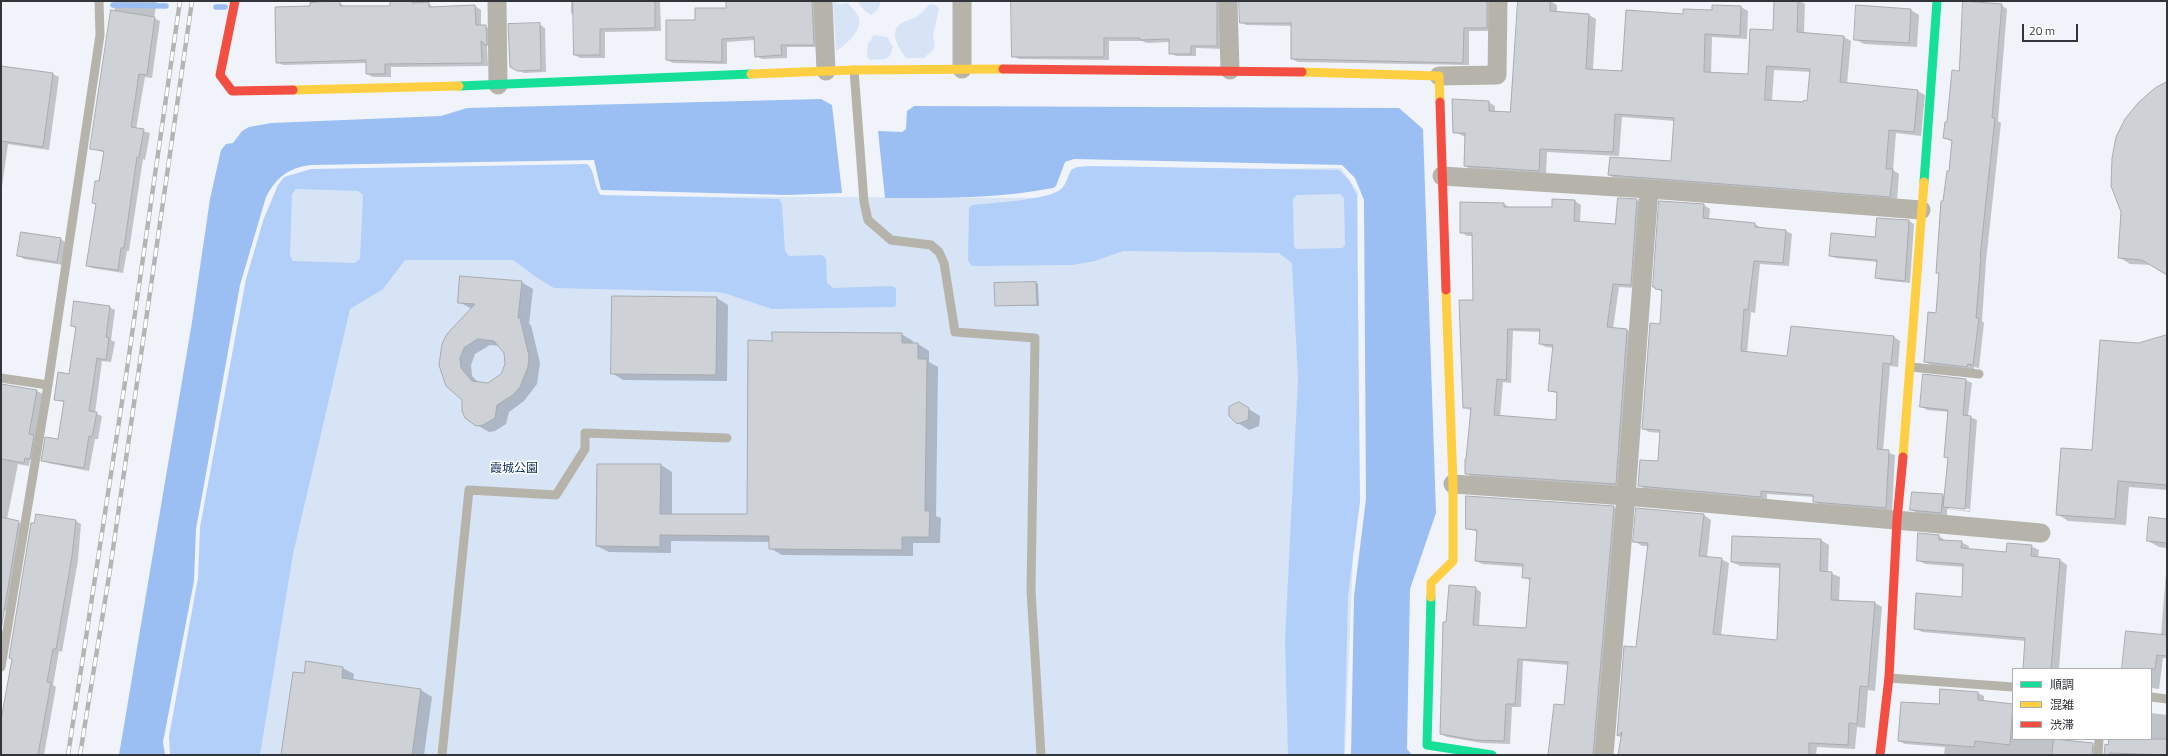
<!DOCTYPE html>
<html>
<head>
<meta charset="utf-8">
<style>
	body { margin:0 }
	#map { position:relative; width:2168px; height:756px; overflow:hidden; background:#f0f4fa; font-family:"Titillium Web","Noto Sans JP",sans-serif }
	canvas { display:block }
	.frame { position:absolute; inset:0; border:2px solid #313439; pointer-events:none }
	.legend { position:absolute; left:2012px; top:668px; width:140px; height:72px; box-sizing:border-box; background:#fff; border:1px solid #adaeb0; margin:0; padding:5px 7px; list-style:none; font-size:12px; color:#313439 }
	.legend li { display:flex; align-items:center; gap:8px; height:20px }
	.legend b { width:20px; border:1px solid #adaeb0 }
	.scale { position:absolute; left:2022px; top:24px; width:56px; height:18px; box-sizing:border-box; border:2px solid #313439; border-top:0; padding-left:5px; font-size:12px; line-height:14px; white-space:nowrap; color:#313439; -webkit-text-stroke:3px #fff; paint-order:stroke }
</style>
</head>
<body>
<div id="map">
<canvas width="2168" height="756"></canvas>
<div class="frame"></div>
<ul class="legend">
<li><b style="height:5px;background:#16e098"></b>順調</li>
<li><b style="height:5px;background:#ffcf43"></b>混雑</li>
<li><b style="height:5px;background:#f24e42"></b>渋滞</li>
</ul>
<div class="scale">20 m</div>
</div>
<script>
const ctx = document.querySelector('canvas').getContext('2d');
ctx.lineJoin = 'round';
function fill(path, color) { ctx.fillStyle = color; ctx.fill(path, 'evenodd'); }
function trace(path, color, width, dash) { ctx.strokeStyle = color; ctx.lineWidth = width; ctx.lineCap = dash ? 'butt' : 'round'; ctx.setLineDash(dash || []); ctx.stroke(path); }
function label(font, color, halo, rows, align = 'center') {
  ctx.font = font + ' "Titillium Web","Noto Sans JP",sans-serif'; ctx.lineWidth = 3; ctx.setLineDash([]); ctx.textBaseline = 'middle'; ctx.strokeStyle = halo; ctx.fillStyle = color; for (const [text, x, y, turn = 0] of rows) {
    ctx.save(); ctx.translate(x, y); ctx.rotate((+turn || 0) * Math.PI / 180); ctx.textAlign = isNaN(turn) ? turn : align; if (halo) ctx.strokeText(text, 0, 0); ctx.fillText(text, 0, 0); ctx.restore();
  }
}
fill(new Path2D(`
	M833,1L840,4L848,3C851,7 856,11 858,16C865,28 845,46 836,51Z
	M857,1H881L878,9L871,15L864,10Z
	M930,4L936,5L939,9L933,35L935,46L933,50L924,58H906C900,50 889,34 899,25C903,21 911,20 916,17C921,14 925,9 930,4Z
	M874,35L887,37L893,47L890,56L885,59L870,60L867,57L868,44Z
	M589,165L598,196L1055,198L1091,171L1341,168L1358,192L1356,481L1345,755H176L266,217L309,171Z`), '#d7e4f6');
fill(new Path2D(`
	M587,164C596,171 593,186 601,195L779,199L782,204L785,251L789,256L822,255L826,259L827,283L833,288L892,286L896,288V305L894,307L772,309L724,293L715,292L554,288L536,277L513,260H405L383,289L350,309L293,554L260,755H170L169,736L198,578L200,527L246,279L264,218L278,185L284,177L311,169ZM296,189L358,191L363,195L360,259L355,263L293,261L290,256L292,194Z
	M1089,166L1339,170L1349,180L1357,195L1360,502L1348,596L1344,755H1288L1285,640L1298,379L1292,263L1279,253L1123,251L1095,261L1072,265L972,266L968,261L969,208L972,205C991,203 1049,200 1061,189C1066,185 1068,176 1071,170L1077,167ZM1340,194L1344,198L1345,246L1342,248L1296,249L1294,246L1293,199L1297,195Z`), '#b2cffa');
fill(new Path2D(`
	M821,99L832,105L842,193L786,195L601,190L594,160L310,165C288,168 276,178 266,197L240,285L196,529L194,581L163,742L165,755H119L192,322L210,199L221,150L226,144L233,143L242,131L249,127L271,123L441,116L467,108Z
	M914,106L1399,108L1423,129L1436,513L1410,589L1407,749L1412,755H1351L1354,596L1366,499L1364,200L1355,178L1342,165L1074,159L1065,162L1056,186L1053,188C997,199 941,198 885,198L878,131L902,132L906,129L907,111Z`), '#9bbef3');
fill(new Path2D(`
	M116,1H157L154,18L160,21L152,78L145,77L136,129L150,133L145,160L143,159L129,251H127L123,273L92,268L87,265L97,205L93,203L105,153L91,148Z
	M391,1H417V4L428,3L434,8L475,6L481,10V26L492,29V48L487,45L488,66L391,67V77H373L367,74V63L283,65L277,62L311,7L339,2L345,7H391Z
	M571,1H660L661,31L605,32V58H580L575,55L574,15L571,13Z
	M727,1H818L819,47H787V58L762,59L756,56L755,40L727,42V64L673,63L667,60L696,21L727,9Z
	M1012,1H1220L1223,49L1196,48V56H1176L1170,53V42L1147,43L1142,41H1109V60L1019,59L1013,56Z
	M1240,1H1491L1492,31H1469V65L1298,62L1292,59V26L1246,25L1241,22Z
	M1519,1H1550L1557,5V13L1589,15L1596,19L1593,70L1623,72L1684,15L1713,11V6L1741,7L1748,11L1747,39L1712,37L1711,74L1749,75L1774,31L1775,1H1800L1805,4L1804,33L1844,37L1851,41L1847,84L1918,91L1925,95L1921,136L1896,133L1893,170L1899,174L1897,200L1616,179L1609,175L1672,163L1675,121L1622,117L1619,156L1547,152L1546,174L1472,170L1465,166L1466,137L1454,132L1488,102L1495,106V113H1511ZM1774,70L1811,72L1808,102L1772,101Z
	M2001,5L2007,9L1998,121L2001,123L1986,261L1982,321L1984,323L1979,368L1974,367V370L1931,365L1925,362L1937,314L1940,274L1937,273L1944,202L1950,172L1953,142L1944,138L1960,72Z
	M1911,10L1919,15L1917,47L1864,44L1855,39Z
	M539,24L545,28L546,72L524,73L517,70Z
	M1,67L53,74L59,77L49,150L8,144L1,194Z
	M2167,83V274L2153,265L2130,264L2119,257Z
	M1637,200L1643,204L1637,288L1619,287L1613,329L1627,330L1633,333L1622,487L1472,477L1466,473L1472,411L1464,407L1474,302V236H1467L1461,232L1504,204L1510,208H1553L1575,201L1581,205L1580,222L1616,225ZM1513,331L1541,332L1540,344L1546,347L1554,348L1549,390L1558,394L1556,422L1500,417L1503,382L1511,383Z
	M1704,205L1710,209L1709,219L1755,224L1761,228L1786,231L1792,234L1789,266L1760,264L1755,313L1751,312L1747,353L1788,358L1894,337L1900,341L1898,367L1890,366L1883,451L1895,455L1892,511L1820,505L1814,501V497L1767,494V500L1645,489L1639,485L1659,462L1661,433L1649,432L1643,429L1661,325L1662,292L1656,288Z
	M1909,221L1914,224L1910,283L1881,280L1876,277L1878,262L1835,258L1830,255L1875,238Z
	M61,239L66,243L63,265L24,259L18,255Z
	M521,282L533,289L529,324L531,325L540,363L537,384L524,401L509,412L506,424L495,431L489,432L477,425L463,400L447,385L472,309L459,302ZM490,345L500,346L505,353L506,364L502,375L488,384L478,382L472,376L471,365L475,354Z
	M1036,283L1038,284L1039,306L996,305Z
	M717,298L728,305L727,381L623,380L612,373Z
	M109,307L115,310L111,340L115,342L111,362L102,361L95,413L102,416L98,439H95L89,471L48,463L43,460L58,441L65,403L56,399L70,375L77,329L72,326Z
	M901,334L913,341V344H918L929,351V362L938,367L936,516L941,518L940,543H913V556L782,555L770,548V542L671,541V553L609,552L597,546L661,465L672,472V515H748L773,342Z
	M2167,336V490L2129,487L2126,525L2068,521L2057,514L2093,451L2138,344Z
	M1924,375L1966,380L1972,383L1968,416L1977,420L1970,512L1947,509V516L1917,513L1911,510L1942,495L1945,497L1949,459L1945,457L1949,412L1927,410L1921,406ZM1949,507L1970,509L1969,511L1949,509Z
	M2,385L37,391L43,394L35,461L30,460L29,466L18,464L7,519L25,525L10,612L1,610Z
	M1239,403L1260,416L1259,426L1249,430L1238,423Z
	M1614,507L1620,511L1599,755H1549L1565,706L1569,665L1523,661L1521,707H1512L1510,744L1482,743L1447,737L1441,734L1447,623L1475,588L1481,592L1479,626L1527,629L1531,581L1523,577L1524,567L1482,564L1476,561L1478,532L1466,528Z
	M2167,511V548L2159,547L2148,541L2166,520Z
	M1704,515L1711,520L1707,558L1721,559L1729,563L1721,636L1778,641L1781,568L1740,566L1732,562L1733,537L1821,540L1829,545L1828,572L1840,577L1839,601L1875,603L1882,607L1875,691L1868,690L1865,728L1857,727L1855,749L1817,747L1816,755H1619L1622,738L1618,736L1625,647L1637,648L1648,546H1642L1634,541Z
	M76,521L81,524L78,560L62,652L59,651L53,685L56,687L44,755H1V737Z
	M1919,534L1939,536L1946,541L1961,542L1969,546L1968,550L2007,553L2031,546L2039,550L2038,558L2060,560L2067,565L2059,669H2024L2026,641L1922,632L1915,628L1963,598L1964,567L1925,564L1918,560Z
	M2166,573L2167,658H2163L2159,689L2151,688V669H2123L2161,635Z
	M343,668L354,674L353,681L421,690L432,697L424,755H282L305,674Z
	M1978,693L1984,696V701L2013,705V739H2052L2092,744L2099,747L2098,755H1944L1945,747L1905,744L1899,741L1940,706Z
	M2151,713L2167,715V755H2104L2110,739H2151Z`), '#0003');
trace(new Path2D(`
	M113,5L166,6
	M216,7H225`), '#9bbef3', 5.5);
const building = new Path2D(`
	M340,1V6H390V1H412V3L429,2V7L475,5L476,25H486L487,46L481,41L482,63L385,64V74H366V60L276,63L275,7L310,6V3Z
	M573,1H655V28L600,29V55H574Z
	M726,1H812L814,45H781L782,55L755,57L754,37L722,39V62L666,60V20H695V8H726Z
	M1011,1H1217V46H1191V54H1169V39L1140,40V38H1104V57H1012Z
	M1239,1H1487V28H1464L1463,63L1291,59V23H1240Z
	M1518,1H1550V11L1589,14L1586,69L1622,71L1626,10L1683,14V9L1712,10V5L1741,6L1740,36L1705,34L1704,72L1748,74L1750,29L1773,30L1774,1H1798L1797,32L1844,36L1840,82L1918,90L1914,132L1889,130L1886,169H1893L1890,197L1608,175L1610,157L1671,161L1674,118L1615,114L1613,152L1540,149L1539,171L1464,166L1465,133H1453L1452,99L1489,101V111L1510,112ZM1767,66L1810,69L1807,101L1804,100L1803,102L1765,100Z
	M1963,1L2002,4L1992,118H1995L1980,257H1981L1976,318H1979L1973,365L1968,364L1967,367L1924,362L1928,312L1936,313L1939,273H1936L1941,201H1943L1947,171H1949L1952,140L1943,138L1945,122H1947L1952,70L1959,71Z
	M1856,5L1911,9L1909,43L1854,40Z
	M111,10L155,17L147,75L139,74L131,127L144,129L139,157H137L124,248H121L118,270L86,266L96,204L92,203L95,181H99L104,151L90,149Z
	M540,23L541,70L517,71L510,67L508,24Z
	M1,66L53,73L43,147L1,141Z
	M2167,82V275L2142,260L2118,258L2121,212L2111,186L2112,158L2116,137L2125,119L2138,103L2155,88Z
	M1618,198L1637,199L1631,285L1613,284L1607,327L1627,329L1616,484L1465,474V459H1466L1471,408H1463L1459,300H1473L1472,233H1460V202L1504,203V207H1552V199L1575,200L1574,221L1615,224ZM1508,329H1540L1539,344L1553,345L1548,391L1557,392L1556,420L1494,415L1497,379L1506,380Z
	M1659,201L1704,204L1703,218L1755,223V227L1786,230L1783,263L1754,261L1748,310L1744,309L1741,351L1787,356L1791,326L1894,336L1891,364L1883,363L1877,449L1889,450L1886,508L1813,502V495L1761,491V497L1638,486L1640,460L1658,461L1660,430L1642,429L1650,323L1660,324L1662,290L1655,289V287H1653Z
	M1877,218L1909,220L1905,281L1875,278L1877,260L1829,256L1831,233L1875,237Z
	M21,232L61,238L57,262L17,256Z
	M460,276L522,281L518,318H520L529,356L528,367L520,387L513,395L497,405L495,418L483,425L476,426L465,418L462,411V400L446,386L439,365L442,344L447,334L475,304L458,303ZM478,339L494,341L504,353L505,364L501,374L488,383L472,381L461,368L460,358L464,348Z
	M1036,282L1037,305L995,306L994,283Z
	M612,296L717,297L716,375L611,374Z
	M74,301L110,306L106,337L109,338L106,360L97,358L89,411L97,412L92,437L89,436L84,468L41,461L45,437L58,439L64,401L54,400L58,372L69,374L76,327L71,326Z
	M772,332L902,333V343H918V359H927L925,511H930L929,537H902V550L769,549V536L660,535V547L596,546L597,464H661L660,514H747L748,340L772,341Z
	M2167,335V485L2118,481L2115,519L2056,515L2061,448L2092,450L2100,340L2138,343Z
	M1923,374L1966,379L1963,415L1971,416L1965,509L1943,507L1948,458L1944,457L1948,410L1920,407Z
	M1,384L37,390L29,434L34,435L30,459L25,458L24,463L1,459Z
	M1239,402L1249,408L1248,420L1237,424L1229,416V407Z
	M1912,492L1943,494L1941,513L1910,510Z
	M1466,496L1614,506L1593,755H1548L1554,704L1564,705L1568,662L1518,659L1515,704H1506L1504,741L1475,740L1440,734L1443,622H1446L1449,585L1476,587L1473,625L1526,628L1530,578H1522L1523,564L1475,561L1477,530L1466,529Z
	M1636,508L1704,514L1699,556L1722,558L1713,634L1777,640L1780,564L1731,562L1732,536L1821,539L1820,571L1832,572L1831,600L1875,602L1868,687L1860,686L1857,724L1849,723L1848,745L1809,743V755H1618L1622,732L1617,736L1624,646L1636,647L1648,543L1633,542Z
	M36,514L76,520L72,556L56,649H53L47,682L51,683L38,755H1V720L12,659L9,658L31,523H34Z
	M1,517L19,521L1,630Z
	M2149,517L2167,519V543L2147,541Z
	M1918,533L1939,535V540L1962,541L1961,548L2006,552L2007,543L2032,545L2031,556L2060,559L2051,669H2023L2025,638L1914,629L1916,593L1962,597L1963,564L1917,561Z
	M2126,631L2167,635V656L2157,655L2155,669H2122Z
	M306,661L343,667L342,678L421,689L412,755H281L293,672L304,673Z
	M1940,689L1978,692V700L2013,704L2010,745L1975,741L1974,747L1898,741L1901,702L1939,704Z
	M2054,739L2093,743L2092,755H2052Z
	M2109,739H2167V755L2110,753L2109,755H2104L2105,744L2108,745Z`);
fill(building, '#ced1d6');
trace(building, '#a8abaf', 1);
trace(new Path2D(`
	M854,70L864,202L868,220L891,240L931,245L939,252L944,263L955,332L1035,338L1031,590L1041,755
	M1911,367L1979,374
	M1,378L48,385L100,35L99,1
	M1,667L48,385
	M1889,678L2013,687
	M2151,697L2167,699
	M442,755L469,490L556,495L585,449V433L727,438
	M2098,755L2099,739`), '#b6b4aa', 9);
trace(new Path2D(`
	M497,1L498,85
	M823,1L826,71
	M962,1V69
	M1228,1L1230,70
	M1439,76L1497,75L1498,1
	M1442,176L1649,189L1921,210
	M1453,484L1626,496L2041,533
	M1604,755L1626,496L1649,189`), '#b6b4aa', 19);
trace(new Path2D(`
	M459,86L751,74
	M1924,182L1937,1
	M1431,597L1427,745L1492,755`), '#16e098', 9);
trace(new Path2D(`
	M1302,72L1439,76L1440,102
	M751,74L854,70L1003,69
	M293,90L459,86
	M1903,457L1924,182
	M1431,597V583L1453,561V484L1446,290`), '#ffcf43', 9);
trace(new Path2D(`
	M235,1L220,75L232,91L293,90
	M1003,69L1302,72
	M1440,102L1446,290
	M1880,755L1889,677L1897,520L1903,457`), '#f24e42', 9);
const rail = new Path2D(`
	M68,755L127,369L180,1
	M80,755L110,570L192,1`);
trace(rail, '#b4b4b3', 4.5);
trace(rail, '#fff', 3, [9]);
label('12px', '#072854', '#fff', [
	["霞城公園",514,469]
]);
</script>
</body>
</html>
